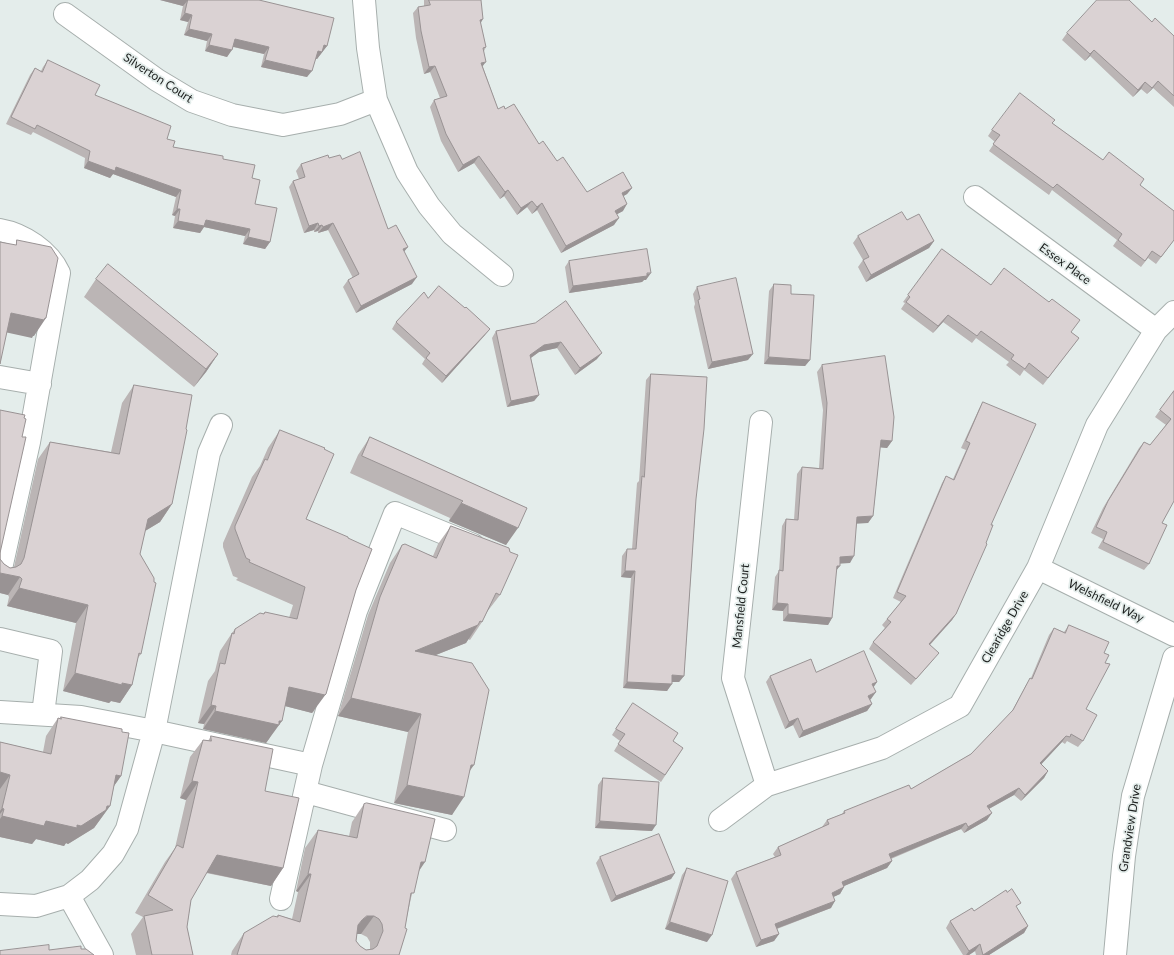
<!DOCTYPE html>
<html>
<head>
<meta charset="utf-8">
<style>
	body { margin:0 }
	canvas { display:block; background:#e4edeb }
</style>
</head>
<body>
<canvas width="1174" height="955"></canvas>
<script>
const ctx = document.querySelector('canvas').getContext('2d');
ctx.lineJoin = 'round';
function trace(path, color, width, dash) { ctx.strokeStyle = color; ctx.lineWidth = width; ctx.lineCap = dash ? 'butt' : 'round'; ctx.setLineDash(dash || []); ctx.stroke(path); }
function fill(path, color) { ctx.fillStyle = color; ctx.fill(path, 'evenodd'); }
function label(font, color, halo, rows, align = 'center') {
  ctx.font = font + ' Lato,sans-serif'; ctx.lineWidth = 3.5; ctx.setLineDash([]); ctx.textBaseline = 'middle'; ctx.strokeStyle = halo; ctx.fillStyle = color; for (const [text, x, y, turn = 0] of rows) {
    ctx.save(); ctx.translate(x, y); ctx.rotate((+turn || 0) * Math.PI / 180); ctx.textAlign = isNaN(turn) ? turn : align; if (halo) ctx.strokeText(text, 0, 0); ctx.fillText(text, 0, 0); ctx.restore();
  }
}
const minor = new Path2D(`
	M364,0L368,48L376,100L407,172L429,206L452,234L502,275
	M65,14L157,80L192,101L232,115L283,125L340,114L376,100
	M975,197L1156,330
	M0,230C23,234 49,251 59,273L29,442L0,573
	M0,377L40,384
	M761,422L733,678L767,785
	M1038,568L1174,635
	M0,639L51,651L43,714
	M0,712L81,717L154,731L311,765
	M306,792L445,830
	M720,820L767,785L882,748L960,706L1038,568L1097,425L1156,330L1174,312
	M69,896L102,955
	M281,899L311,765L356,611L395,513L473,545
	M0,904L36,906L69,896L90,880L113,854L127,829L154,731L209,453L221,425`);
const tertiary = new Path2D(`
	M1115,955L1124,856L1133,796L1174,658`);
trace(minor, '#a7afad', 24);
trace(tertiary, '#a7afad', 24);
trace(minor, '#fff', 22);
trace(tertiary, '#fff', 22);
fill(new Path2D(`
	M160,0H259L327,46L317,59L315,58L307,77L261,67L264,54L233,47L227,57L205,51L207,41L184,35L188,22L180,20L183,6Z
	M424,0H481L480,24L486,47L484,51L483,67L498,109H505L539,144L587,192L632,188L627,194L623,196V211L617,214L614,225L561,253L537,210L532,214L527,207L517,215L504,196L500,199L474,163L458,172L441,141L430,107L434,100L440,98L430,72L424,74L416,38L413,13L418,7L424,6Z
	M1152,22L1174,36V107L1153,88L1147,94L1141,89L1133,97L1090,56L1085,61L1062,40L1067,33Z
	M48,60L95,95L167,139L173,147L223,159L252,178L255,204L270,242L265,249L243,244L245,236L204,227L200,233L173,228L175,216L172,215L176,197L113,174L110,178L84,168L85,158L33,132L31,135L6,124L30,75L35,68L41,71L43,67Z
	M1052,123L1103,160L1140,185L1174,240L1156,264L1148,258L1141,267L1113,246L1117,240L1052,190L1049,195L989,151L995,142L988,136L992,130Z
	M329,158L342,159L388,229L404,252L412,284L356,313L343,287L348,280L353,278L328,230L318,233V231L314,232V230L304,233L289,187L293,181L299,179L296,171L301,164Z
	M907,220L934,241L929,248L866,282L858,267L863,260L853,243L858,236Z
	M942,249L991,285L1071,332L1079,338L1043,385L1024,370L1020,376L1006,365L1009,362L976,338L972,343L943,322L933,333L901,309L905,303L903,302Z
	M569,261L646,280H644L642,282L569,293L565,267Z
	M96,279L218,354L206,372L194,387L84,297Z
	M774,284L791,294L810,360L805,366L764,364L769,291Z
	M697,287L748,360L708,369L694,307L695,304L693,294Z
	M428,298L485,335L442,383L422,364L425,359L392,329L396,322Z
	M535,323L597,359L575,375L557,348L539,352L531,358L539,395L534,401L507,407L492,338L496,331Z
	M822,365L892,441L887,448L880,447L873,516L868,523H857L850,563H840L836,571L832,618L828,625L783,621V611L772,610L775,577L779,571L782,526L786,519L794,520L797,474L802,467L819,468L823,410L817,372Z
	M651,374L696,499L684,676L679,682H672L667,691L623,688L631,578L621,577L622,556L627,549H632L637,483L639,481L646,380Z
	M134,385L172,504L160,522L145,531L140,554L141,654L138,658L132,685L120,703L111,701L109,703L63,691L76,623L7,606L9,597L8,595L0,593V410L24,418L22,437L0,553V559L4,564L10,568L14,567L38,459L50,442L111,452L122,403Z
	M1174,391L1162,523L1149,564L1144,570L1098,548L1103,539L1091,533L1103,508L1139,448L1144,442L1150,445L1166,425L1155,417Z
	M983,402L991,525L956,614L952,620L930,645L934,659L911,685L869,649L873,642L885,628L882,625L887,619L901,602L893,598L942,483L946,476L953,479L966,450L961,448L979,409Z
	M280,430L306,519L348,538L356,590L314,711L312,713L285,706L269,739L266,743L203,729L204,724L198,723L208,681L215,671L220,651L232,633L235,629L263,614L265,612L289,618L293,605L236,580L238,578L233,576L223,547V543L252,477L260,466L268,448Z
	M370,437L527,508L506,545L449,521L450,518L350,473L358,455Z
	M451,526L500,595L487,612L482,622L470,640L468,639L466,643L436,655L470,771L452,815L394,803L408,732L338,716L368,615L390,563L402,545L433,556L438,544Z
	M1069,625L1104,653L1086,709L1083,741L1078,747L1067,741L1065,744L1062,742L1041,764L1048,771L1044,778L1021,801L1014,795L989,809L987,820L964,833L961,829L891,859L892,861L887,868L844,886V887L840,894L833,897L831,908L777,929L779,934L774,941L756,947L731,879L736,872L775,857L773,854L778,847L822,827L827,820L842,814L844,811L911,789L971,754L1011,713L1026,685L1031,678L1049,635L1054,628L1064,632Z
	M816,672L877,682L873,687L871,699L870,700L872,704L867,711L799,738L793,725L785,729L766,682L770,676Z
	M628,710L683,748L661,782L614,751L620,741L612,735Z
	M61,717L122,732L121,776L114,786L110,806L94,828L68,844L66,843L64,846L36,839L32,844L0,837V742L43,752L46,736L58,718L60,719Z
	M211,736L265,791L283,868L271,886L206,873L191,900L187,927L193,955H136L131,934L143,917L135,913L165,862L175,848L186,800L180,798L190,757L203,740L208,741Z
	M603,778L652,831L595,828L598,785Z
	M364,804L418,872L411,898L399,955H231L232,951L244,933L277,917L278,915L292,919L298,892L296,891L305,848L318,830L349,836L352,822ZM357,934H361L367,937L370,942V949L366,950L360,946L356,941Z
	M600,857L675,873L671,879L611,902L596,863Z
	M687,868L707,942L665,929L682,875Z
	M1017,908L1028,926L1024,933L989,955H976L975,951L969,955H963L946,928L950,921L974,911Z`), '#bbb5b5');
fill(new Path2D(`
	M160,0H188L183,6Z
	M185,13L192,15L188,22L180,20Z
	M483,19L479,26L480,20Z
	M189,29L212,34L207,41L184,35Z
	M235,39L269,47L264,54L230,46Z
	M209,45L232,50L227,57L205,51Z
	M324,45L327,46L317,59L313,58L318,51Z
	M1094,50L1090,56L1085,61L1090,54Z
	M265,60L312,71L307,77L261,67Z
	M486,62L481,68V63Z
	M435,66L430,72L424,74L429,67Z
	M1158,81L1153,88L1147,94L1152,88Z
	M1145,82L1141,89L1133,97L1138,90Z
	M479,156L474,163L458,172L463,165Z
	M88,161L116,167L181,190L176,197L113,174L110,178L84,168Z
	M632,188L627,194L617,200L622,193Z
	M508,190L504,196L500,199L505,192Z
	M532,201L527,207L517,215L521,208Z
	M542,203L537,210L532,214L537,207Z
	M627,204L623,211L610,218L615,211Z
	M177,209H180L175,216L172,215Z
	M619,218L614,225L561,253L566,246Z
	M206,220L250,229L245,236L204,227L200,233L173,228L178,221Z
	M318,223L314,230L304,233L309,226Z
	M333,223L328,230L318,233L323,227Z
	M322,225L318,231L314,232L319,226Z
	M248,237L270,242L265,249L243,244Z
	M934,241L929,248L866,282L871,275Z
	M408,247L403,253V249Z
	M651,273L646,280H644L642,282L569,293L573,286Z
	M417,277L412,284L356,313L361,306Z
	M11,313L45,318H46L34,336H33L32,338L0,331Z
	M948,315L943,322L933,333L938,326Z
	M490,329L485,335L442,383L446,376Z
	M561,342L557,348L539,352L525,362L530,355L544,345Z
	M602,353L597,359L575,375L580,368Z
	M218,354L206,372L194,387L206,369Z
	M753,354L748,360L708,369L712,362Z
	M769,357L810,360L805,366L764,364Z
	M539,395L534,401L507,407L511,401Z
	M881,440L892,441L887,448L876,447Z
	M461,503L518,528L506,545L449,521Z
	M172,504L160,522L135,537L148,519Z
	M873,516L868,523L852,524L857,517Z
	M854,556L850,563L835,564L840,557Z
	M837,566H840L835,572Z
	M625,571H635L631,578L621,577Z
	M0,573L20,577L8,595L0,593Z
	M19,588L88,605L76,623L7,606Z
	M777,603L788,604L783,611L772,610Z
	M788,614L832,618L828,625L783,621Z
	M956,614L952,620L924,651L929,644Z
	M478,625L466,643L403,668L415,651Z
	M75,673L122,683L132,685L120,703L111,701L109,703L63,691Z
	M672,675L684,676L679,682H667Z
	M627,682L672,684L667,691L623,688Z
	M877,682L873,688L872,684Z
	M289,687L326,694L312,713L277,704Z
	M876,692L871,699L863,702L868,696Z
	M351,698L421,714L408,732L338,716Z
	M872,704L867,711L799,738L803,731Z
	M211,705L216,706L204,724L198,723Z
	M215,711L279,721H282L266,743L203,729Z
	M798,718L793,725L785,729L789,722Z
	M1066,736L1062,742L1036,770L1040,763Z
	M471,765H474L461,783Z
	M1048,771L1044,778L1021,801L1025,795Z
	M0,772L10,775L0,789Z
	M116,775L121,776L109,793Z
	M192,781L198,782L186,800L180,798Z
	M407,785L464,797L452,815L394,803Z
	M1019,788L1014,795L983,812L987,806Z
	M107,806H110L94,828L68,844L66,843L64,846L36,839L32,844L0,837V819L2,816L46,821Z
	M2,808L4,809L0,814V811Z
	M992,813L987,820L964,833L968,827Z
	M600,821L656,825L652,831L595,828Z
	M966,823L961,829L884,861L889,854Z
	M217,855L283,868L271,886L204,872Z
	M892,861L887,868L837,889L842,882Z
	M421,862H425L413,880Z
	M675,873L671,879L611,902L616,896Z
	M308,874H311L298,892L296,891Z
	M844,887L840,894L827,900L832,893Z
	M835,901L831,908L770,931L775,924Z
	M367,916H374L361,934H355L349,937L362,920Z
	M670,922L712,935L707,942L665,929Z
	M1028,926L1024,933L989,955H983Z
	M779,934L774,941L756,947L761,940Z
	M980,944L975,951L969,955H966L969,951Z`), '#999394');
const building = new Path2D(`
	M188,0H259L334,18L327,46L324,45L322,52L318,51L312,71L265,60L269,47L235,39L232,50L209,45L212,34L189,29L192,15L185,13Z
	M429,0H481L483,19L480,20L486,47L483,48L486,62L481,63L498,109L504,106L505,109L514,104L539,144L543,141L557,161L563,157L587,192L623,172L632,188L622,193L627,204L615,211L619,218L566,246L542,203L537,207L532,201L521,208L508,190L505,192L479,156L463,165L446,134L434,100L447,96L435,66L429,67L421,31L418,7L430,5Z
	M1097,0H1129L1152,22L1155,18L1174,36V96L1158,81L1152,88L1145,82L1138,90L1094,50L1090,54L1067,33Z
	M48,60L100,85L95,95L171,126L167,139L175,141L173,147L223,156V159L255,165L252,178L260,180L255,204L277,208L270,242L248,237L250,229L206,220L204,226L178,221L180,209H177L181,190L116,167L115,171L88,161L90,151L37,125L35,129L11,117L35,68L42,72Z
	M1020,93L1055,120L1052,123L1103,160L1109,152L1144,179L1140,185L1174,211V240L1161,257L1152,251L1145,261L1118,240L1122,234L1057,184L1053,188L993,144L1000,135L992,130Z
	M360,152L388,229L396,225L408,247L403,249L417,277L361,306L348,280L359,274L333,223L323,227L322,225L319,226L318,223L309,226L293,181L305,177L301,164L328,155L329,158L340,155L342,159Z
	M902,212L907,220L919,214L934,241L871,275L863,260L869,257L858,236Z
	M17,240L51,247L58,258L46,318H45L44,320L11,313L0,364V242L16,245Z
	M647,249L651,273H647V276L573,286L569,261Z
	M942,249L991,285L1004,268L1049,302L1052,299L1080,320L1071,332L1079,338L1048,378L1029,363L1025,369L1011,359L1014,355L981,331L977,336L948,315L938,326L906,302L910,297L908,295Z
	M108,264L218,354L206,369L96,279Z
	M736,278L753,354L712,362L698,300L700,299L697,287Z
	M774,284L791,285V294L814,295L810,360L769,357Z
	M439,286L465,308L466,307L490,329L446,376L426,358L430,353L396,322L424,292L428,298Z
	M566,301L602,353L580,368L561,342L544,345L530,355L539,395L511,401L496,331L535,323Z
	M885,356L894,417L892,441L881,440L873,516L857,517L854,556L840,557V566H837L832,618L788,614V604L777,603L779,570L783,571L786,519L798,520L802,467L823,469L827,403L822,365Z
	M651,374L707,377L704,429L696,499L684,676L672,675V684L627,682L635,571H625L627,549H636L642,476L644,477Z
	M134,385L192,395L186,429L187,430L172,504L148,519L140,554L154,578V582L156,583L141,654L139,653L132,685L122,683V685L75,673L88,605L19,588L22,579L20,577L0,573V410L25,415L24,418L26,419L22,437H26L0,553V559L4,564L10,568L16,567L21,564L24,558L50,442L119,454Z
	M1174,391V501L1162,523L1167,525L1149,564L1103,542L1107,532L1096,527L1108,501L1144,442L1150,445L1171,419L1160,410Z
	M983,402L1036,424L991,525H993L986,543L987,544L956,614L929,644L939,653L916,679L873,642L891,622L887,619L906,596L897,592L946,476L954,480L970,443L966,441Z
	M280,430L325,448L324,449L334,454L306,519L348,537V538L372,549L356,590L326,694L325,695L289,687L282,721H279V725L215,711L216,706L211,705L220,663L225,664L232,633L234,634L235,629L260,613L264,614L265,612L297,619L305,587L249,562L250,560L246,558L235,529V526L265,459L267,460Z
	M370,437L527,508L518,528L461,503L463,501L362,456Z
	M451,526L509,548L510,552L518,555L500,595L496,593L482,622L480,621L478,625L415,651L472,663L489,690L474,765H471L464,797L407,785L421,714L351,698L380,597L402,545L405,544L436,558Z
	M1069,625L1109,642L1104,653L1109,655L1105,663L1110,664L1086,709L1097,715L1083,741L1071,734L1070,737L1066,736L1040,763L1048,771L1025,795L1019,788L987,806L992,813L968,827L966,823L889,854L892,861L842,882L844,887L832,893L835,901L775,924L779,934L761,940L736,872L781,855L778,847L829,824L827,820L845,813L844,811L909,785L911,789L971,754L1013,710L1030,678L1032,679L1054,628L1065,633Z
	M864,651L877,682L872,684L876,692L868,696L872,704L803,731L798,718L789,722L770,676L811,659L816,672Z
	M633,703L678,733L673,741L683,748L665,775L618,744L625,734L616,729Z
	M61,717L122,729V732L129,733L121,776L116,775L110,806H107L106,810L81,826L77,825V828L46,821L44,826L2,816L4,809L2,808L10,775L0,772V742L51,754L58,718L61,719Z
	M211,736L273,749L265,791L299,798L283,868L217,855L191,900L187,927L193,955H152L144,916L173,910L148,895L177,845L183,848L198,782L192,781L203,740L211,741Z
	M603,778L659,782L656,825L600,821Z
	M367,803L435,819L425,862H421L414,893H411L405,928L407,929L399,955H237L244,933L273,916L278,917V915L300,922L311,874H308L318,830L357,838L364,804ZM367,916H374L379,919L382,924L383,931L377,946L373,949L366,950L360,946L356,941L358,925L362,920Z
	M659,834L675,873L616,896L600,857Z
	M687,868L728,881L712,935L670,922Z
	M1012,889L1021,903L1016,906L1028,926L983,955L980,944L969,951L950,921L972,908L974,911L1006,890L1007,892Z
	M49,945V950L81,946V949H86L94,955H0V951Z`);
fill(building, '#dad2d3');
trace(building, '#999394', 1);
label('12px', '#1c1f1e', '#e4edeb', [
	["Silverton Court",158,78,33],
	["Essex Place",1065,264,36],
	["Welshfield Way",1106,601,26],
	["Mansfield Court",741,606,-84],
	["Clearidge Drive",1005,627,-60],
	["Grandview Drive",1130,828,-81]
]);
</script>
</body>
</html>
